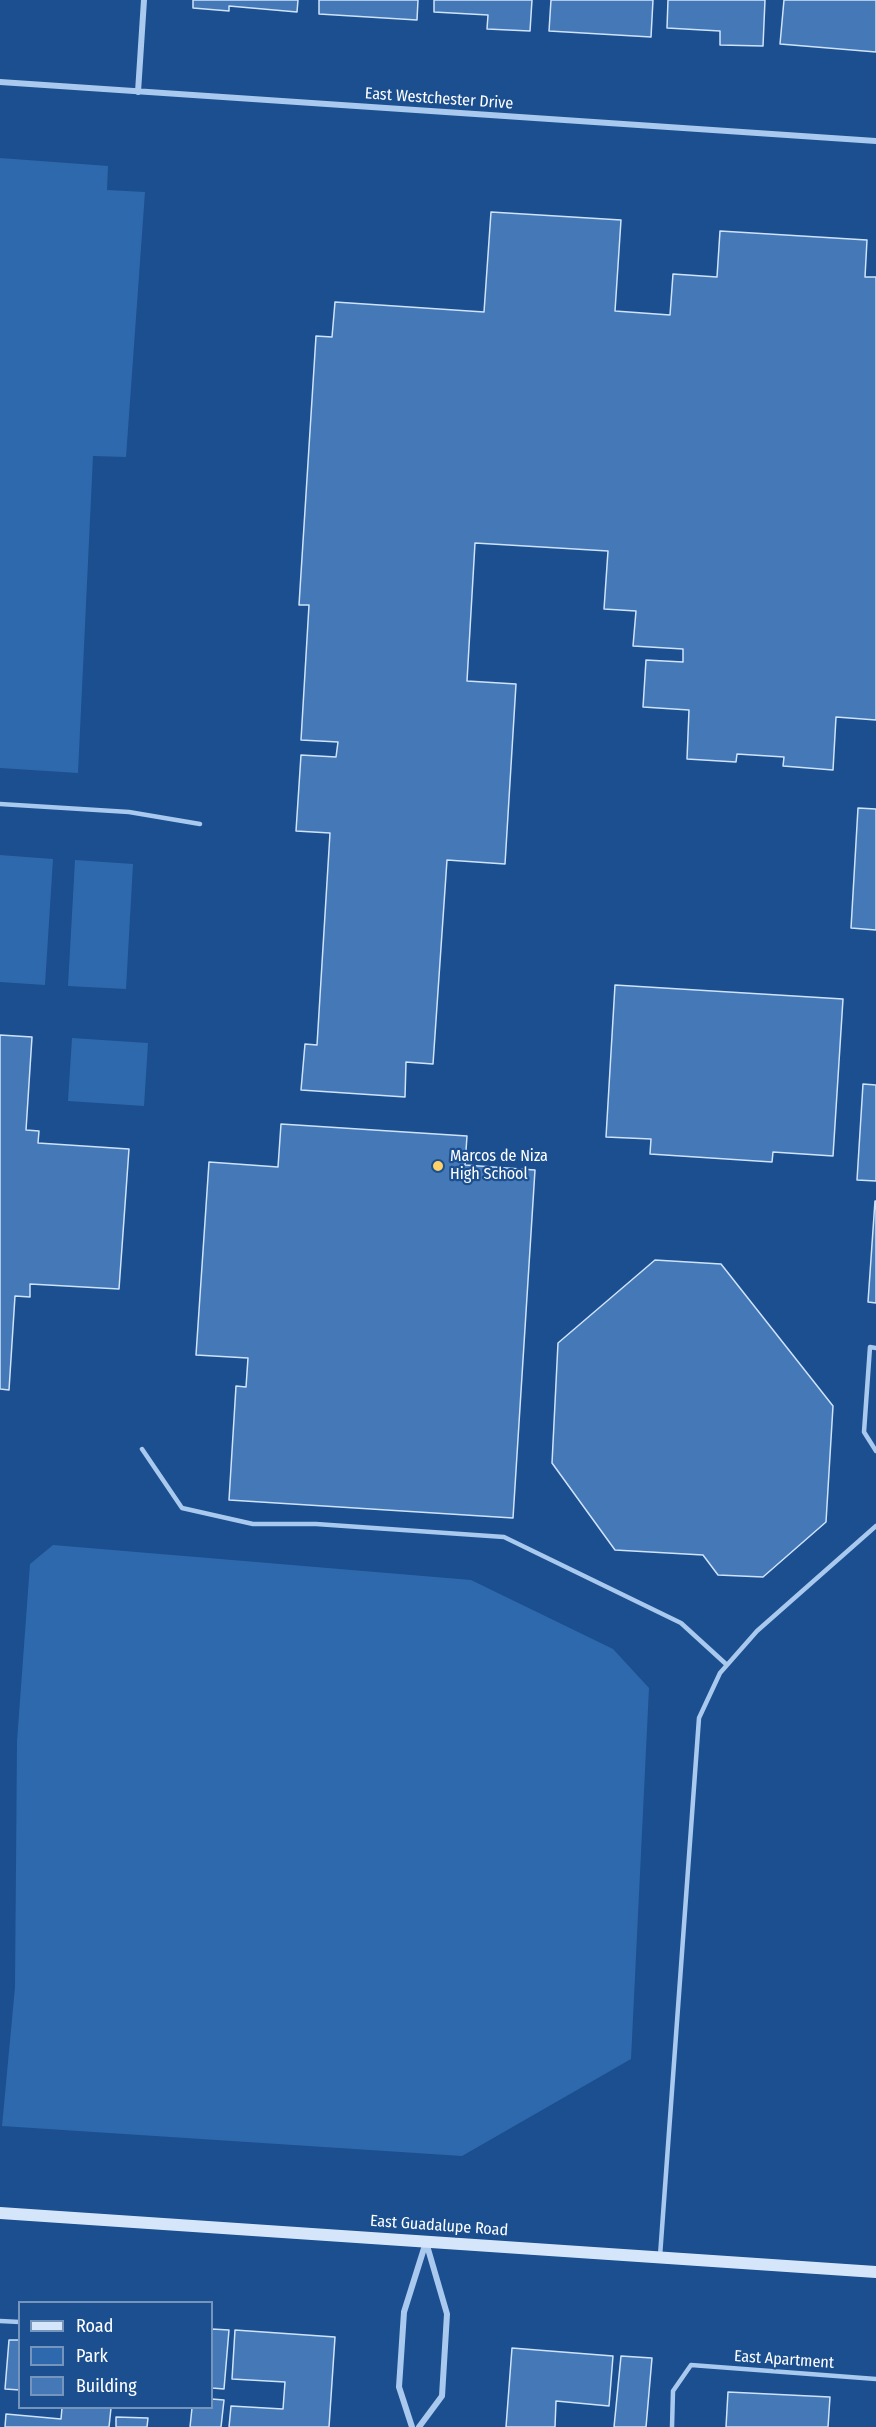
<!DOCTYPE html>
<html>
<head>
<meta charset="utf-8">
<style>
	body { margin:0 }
	#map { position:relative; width:876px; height:2427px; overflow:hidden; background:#1b4f8f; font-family:"Fira Sans Condensed",sans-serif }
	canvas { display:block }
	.legend { position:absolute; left:18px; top:2301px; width:195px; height:108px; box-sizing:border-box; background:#1b4f8f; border:2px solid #7695bc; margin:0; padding:8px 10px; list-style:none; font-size:18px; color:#fff }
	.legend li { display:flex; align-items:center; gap:12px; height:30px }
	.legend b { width:30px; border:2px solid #7695bc }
</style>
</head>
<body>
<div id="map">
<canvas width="876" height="2427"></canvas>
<ul class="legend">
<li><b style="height:8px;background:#d6e6fa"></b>Road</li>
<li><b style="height:16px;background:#2e69ad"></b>Park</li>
<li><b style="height:16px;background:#4478b7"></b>Building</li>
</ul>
</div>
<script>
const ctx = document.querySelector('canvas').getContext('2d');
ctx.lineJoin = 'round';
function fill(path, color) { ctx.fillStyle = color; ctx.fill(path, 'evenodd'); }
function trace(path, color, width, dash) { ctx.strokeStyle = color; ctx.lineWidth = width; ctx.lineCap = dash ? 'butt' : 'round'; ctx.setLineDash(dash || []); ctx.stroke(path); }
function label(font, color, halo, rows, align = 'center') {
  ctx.font = font + ' "Fira Sans Condensed",sans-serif'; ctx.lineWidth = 4.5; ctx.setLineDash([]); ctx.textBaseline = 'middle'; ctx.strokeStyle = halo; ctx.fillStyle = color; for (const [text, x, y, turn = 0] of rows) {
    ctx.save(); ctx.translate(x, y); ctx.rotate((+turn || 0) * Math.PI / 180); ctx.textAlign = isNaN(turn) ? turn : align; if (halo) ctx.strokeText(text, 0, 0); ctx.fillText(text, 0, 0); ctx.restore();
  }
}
fill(new Path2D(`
	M0,158L108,166L107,190L145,192L126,457L93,456L78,773L0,768Z
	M0,855L53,859L45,985L0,982Z
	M75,860L133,864L126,989L68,986Z
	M72,1038L148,1043L144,1106L68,1101Z
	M53,1545L471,1580L613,1649L649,1688L631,2059L462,2156L2,2126L15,1987L17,1741L30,1564Z`), '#2e69ad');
const building = new Path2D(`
	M193,0H298L297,12L229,6V11L193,8Z
	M319,0H418L417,20L319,14Z
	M434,0H532L530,31L487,29L488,15L434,12Z
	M551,0H653L651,37L549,31Z
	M668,0H765L763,46L720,45V31L667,28Z
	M784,0H876V52L780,44Z
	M491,212L621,220L615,311L670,315L673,274L717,277L720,231L867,240L865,277H876V720L836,717L833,770L783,766L784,757L737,754L736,762L687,759L689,710L643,707L646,660L683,662V649L633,646L636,611L604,609L608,551L475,543L467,681L516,684L505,864L447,860L433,1064L406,1062L405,1097L301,1090L305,1044L317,1045L330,833L296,831L301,755L336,757L338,742L301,740L309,605H299L316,336L332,337L335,302L484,312Z
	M858,808L876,809V930L851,928Z
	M615,985L843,999L833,1156L773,1152L772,1162L650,1154L651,1139L606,1137Z
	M0,1035L32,1037L26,1130L39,1131L38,1143L129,1149L119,1289L30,1284V1297L15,1296L9,1390L0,1389Z
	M863,1084L876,1085V1181L857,1180Z
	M281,1124L467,1136L465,1165L535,1170L513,1518L229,1500L236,1386L246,1387L248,1358L196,1355L209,1162L278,1167Z
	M875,1201H876V1303L868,1302Z
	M655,1260L721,1264L833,1406L826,1522L763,1577L718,1575L703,1555L615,1550L552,1463L558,1343Z
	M212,2329L229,2330L224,2389L212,2388Z
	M235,2330L335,2337L329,2427H229L231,2406L283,2409L285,2382L232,2379Z
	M9,2340H20V2390L5,2389Z
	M512,2348L613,2356L609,2406L556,2401L555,2427H506Z
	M621,2356L652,2358L646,2427H614Z
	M728,2392L830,2397L828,2427H726Z
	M212,2399L224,2400L221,2427H190L192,2408H212Z
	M62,2408H111L109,2427H5L6,2414L61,2419Z
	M116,2417L148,2418L147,2427H116Z`);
fill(building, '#4478b7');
trace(building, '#cfe3fa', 1.5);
trace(new Path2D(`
	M0,804L129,812L200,824
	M876,1348L870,1347L864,1432L876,1451
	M142,1449L182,1508L253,1524H316L504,1537L681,1623L727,1665
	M660,2256L699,1718L720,1673L757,1631L876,1526
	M0,2321L20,2322
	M672,2427L673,2391L691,2365L876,2379`), '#a9c9ee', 4.5);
trace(new Path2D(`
	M0,82L876,141
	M138,92L144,0
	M412,2427L399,2387L404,2312L426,2242
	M419,2427L442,2396L447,2314L426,2242`), '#a9c9ee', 6);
trace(new Path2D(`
	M0,2213L876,2272`), '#d6e6fa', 12);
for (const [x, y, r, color] of [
	[438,1166,6,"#ffd166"]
]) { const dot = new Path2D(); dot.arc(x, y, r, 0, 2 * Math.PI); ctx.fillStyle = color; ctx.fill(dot); trace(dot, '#1b4f8f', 2); }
label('16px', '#fff', '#1b4f8f', [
	["East Westchester Drive",439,99,4],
	["East Guadalupe Road",439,2226,4],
	["East Apartment",784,2360,4]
]);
label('16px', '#fff', '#1b4f8f', [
	["Marcos de Niza",450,1157],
	["High School",450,1175]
], 'left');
</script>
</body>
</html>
